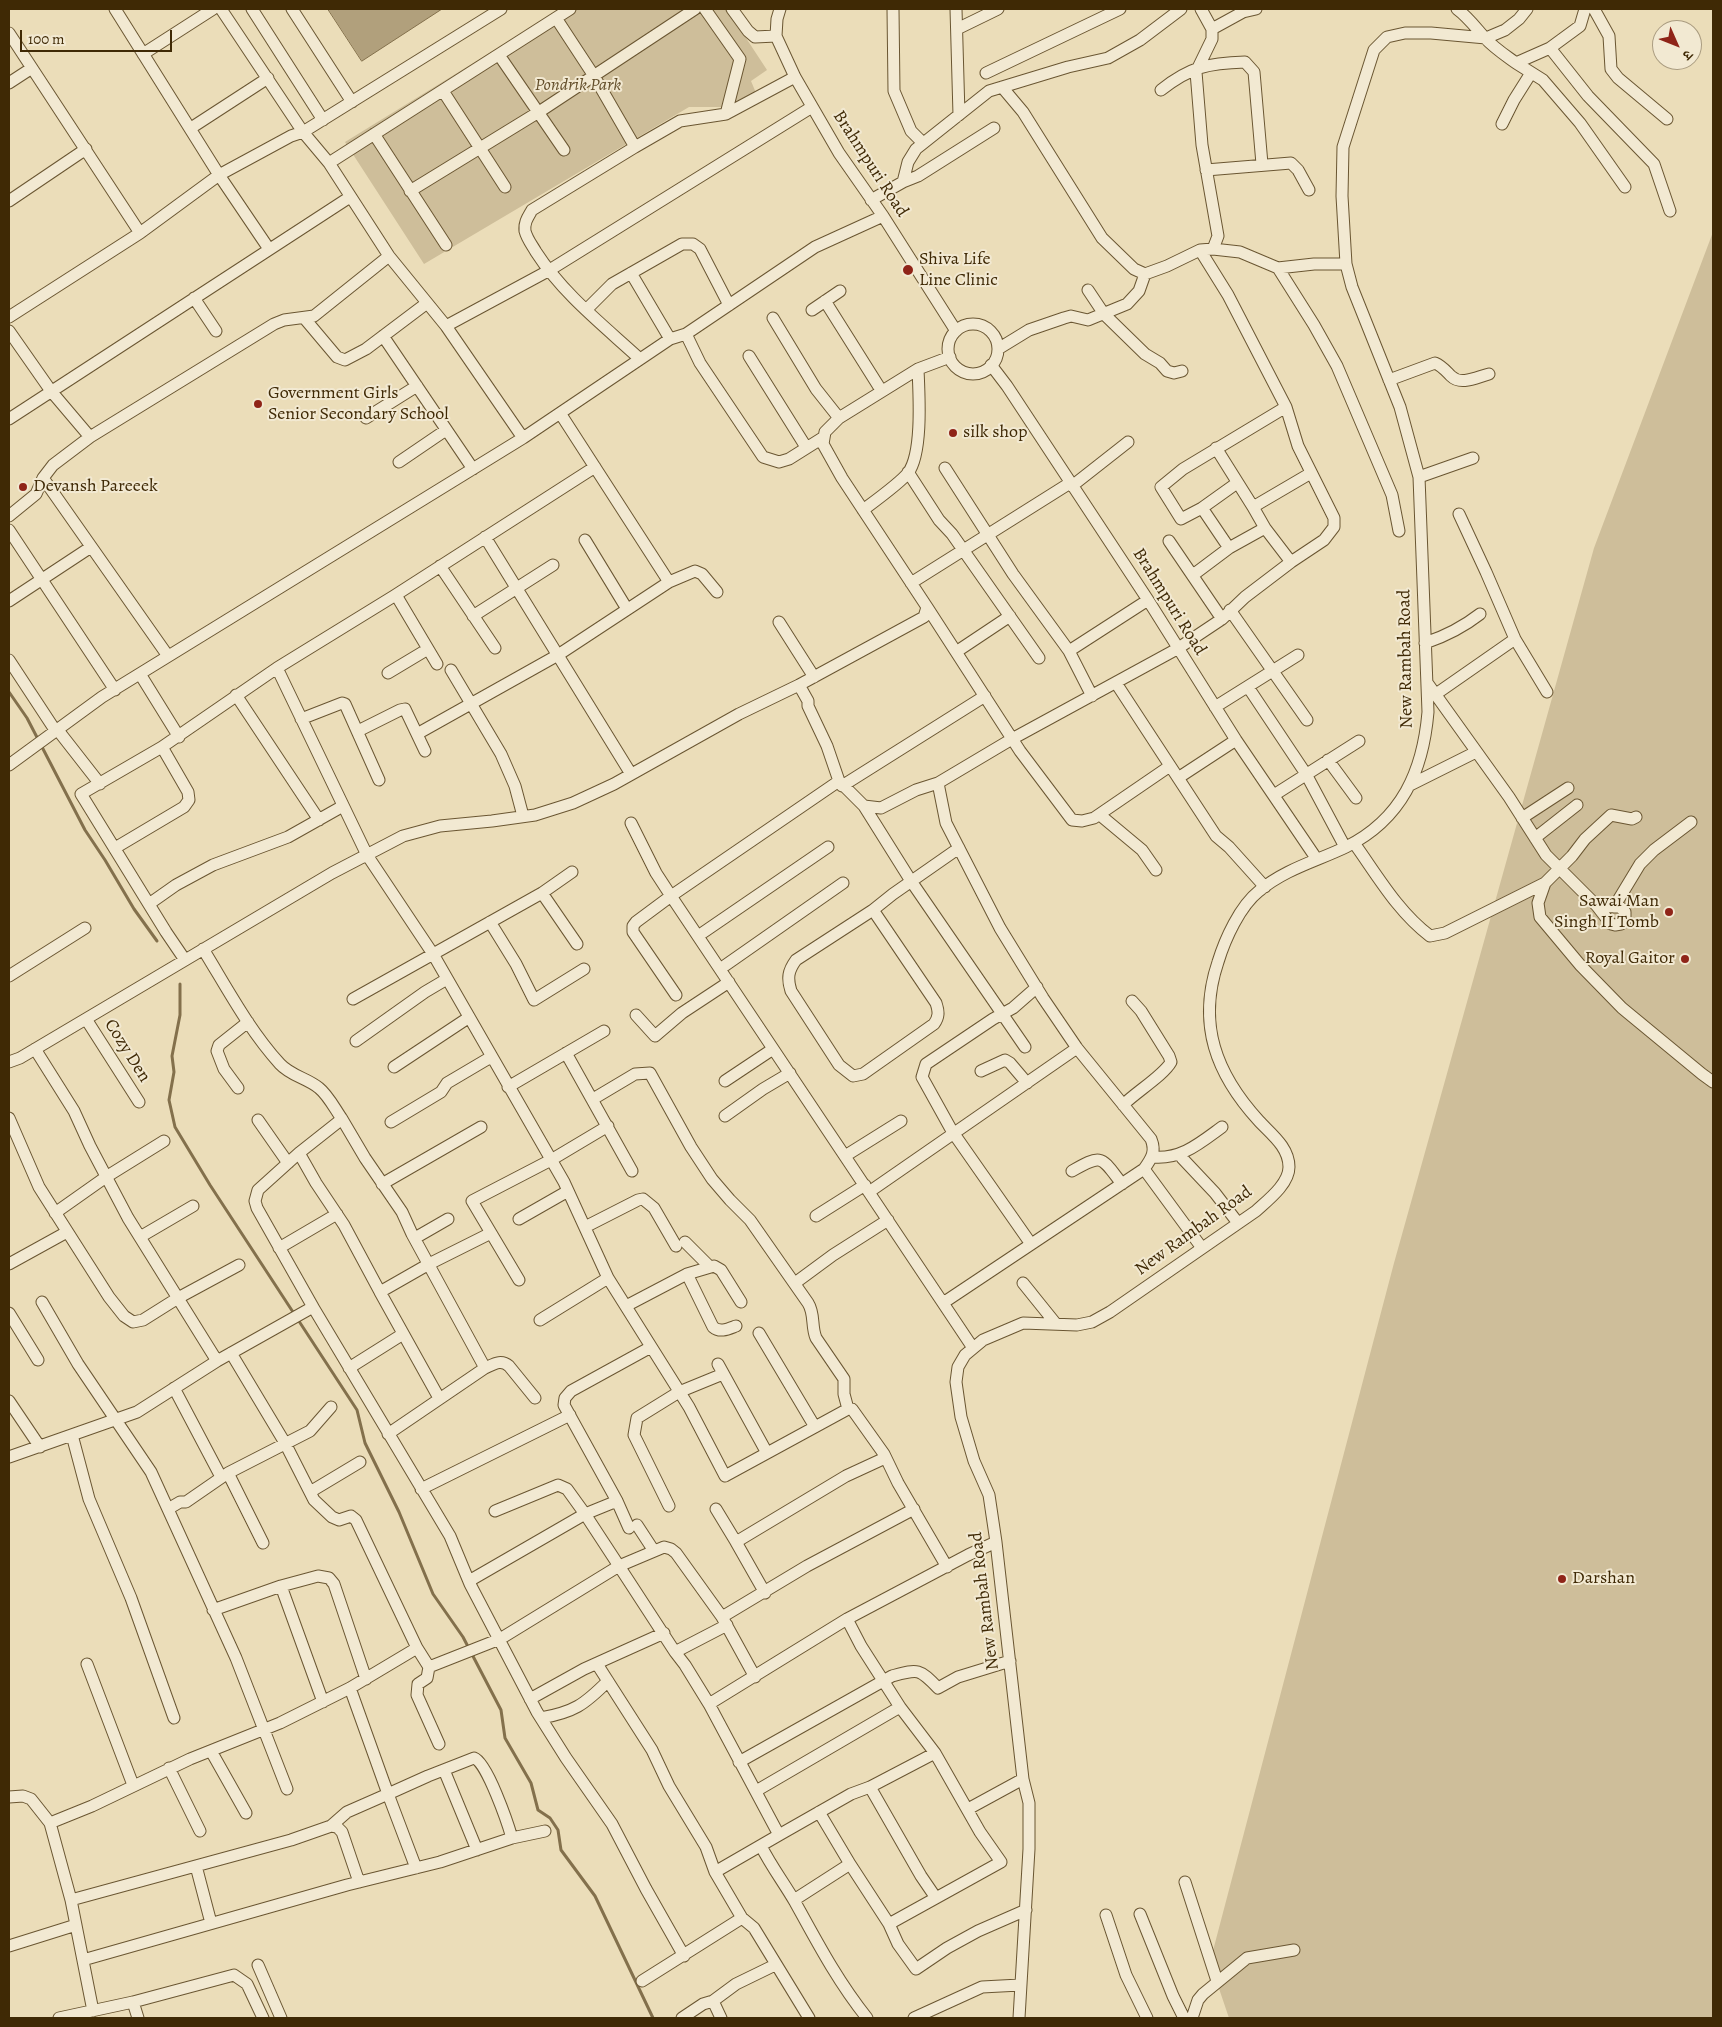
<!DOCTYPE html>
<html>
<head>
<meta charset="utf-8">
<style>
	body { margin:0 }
	#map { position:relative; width:1722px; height:2027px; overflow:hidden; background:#ebddb9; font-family:Alegreya,"Noto Serif Devanagari",serif }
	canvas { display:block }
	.frame { position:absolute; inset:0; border:10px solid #3f2905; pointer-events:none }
	.north { position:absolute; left:1652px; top:20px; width:50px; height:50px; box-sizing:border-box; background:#f2e9d2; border:1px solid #aa9c80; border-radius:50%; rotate:134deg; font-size:14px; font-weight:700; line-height:20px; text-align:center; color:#3f2905 }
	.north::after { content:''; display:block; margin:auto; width:18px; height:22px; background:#8f2418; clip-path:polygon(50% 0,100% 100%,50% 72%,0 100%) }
	.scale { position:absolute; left:20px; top:30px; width:152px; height:22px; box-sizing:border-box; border:2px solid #3f2905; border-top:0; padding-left:6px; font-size:15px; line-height:18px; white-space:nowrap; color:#3f2905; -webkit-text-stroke:4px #f2e9d2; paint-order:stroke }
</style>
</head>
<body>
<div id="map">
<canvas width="1722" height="2027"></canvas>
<div class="frame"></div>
<div class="north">उ</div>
<div class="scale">100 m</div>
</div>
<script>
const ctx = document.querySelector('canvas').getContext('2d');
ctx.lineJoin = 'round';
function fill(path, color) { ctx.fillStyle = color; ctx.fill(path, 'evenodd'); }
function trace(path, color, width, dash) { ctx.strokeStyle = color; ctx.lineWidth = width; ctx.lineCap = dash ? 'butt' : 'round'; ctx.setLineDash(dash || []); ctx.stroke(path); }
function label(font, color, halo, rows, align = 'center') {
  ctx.font = font + ' Alegreya,serif'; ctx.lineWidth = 4; ctx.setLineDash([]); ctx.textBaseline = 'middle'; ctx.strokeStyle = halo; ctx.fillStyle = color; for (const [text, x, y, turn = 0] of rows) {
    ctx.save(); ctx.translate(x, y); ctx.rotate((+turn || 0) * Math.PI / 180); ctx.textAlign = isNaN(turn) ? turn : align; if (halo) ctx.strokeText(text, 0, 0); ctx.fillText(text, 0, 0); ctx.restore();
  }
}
fill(new Path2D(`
	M561,9H727L767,70L751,81L756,93L723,107H689L424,264L345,142Z
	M1713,232V2018H1229L1210,1962L1394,1263L1594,548Z`), '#cebe9a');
const water = new Path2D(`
	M328,9H442L362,61Z`);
fill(water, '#b1a07c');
trace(water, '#83704c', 1);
trace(new Path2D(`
	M9,692L27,718L85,830L105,860L134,909L157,941
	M180,984V1015L172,1056L174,1072L169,1100L175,1127L210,1185L357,1410L365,1443L399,1512L433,1594L463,1637L501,1710L505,1738L531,1783L538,1810L550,1818L558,1830L561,1850L595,1896L653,2018`), '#83704c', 3);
const minor = new Path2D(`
	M115,9L219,175L269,249
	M221,9L303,132L329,163L389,256L446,326L523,438
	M252,9L323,120
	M292,9L352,102
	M705,9L740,59L726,114
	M732,9L748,31L755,37L776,36
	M780,9L777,19L776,36L795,77L839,153L883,216L956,331
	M893,9L894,91L911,131L923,143
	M956,9L959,115
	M1201,9L1212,29
	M1457,9C1468,17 1476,28 1485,38C1494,48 1505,55 1516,63L1550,48L1580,26L1585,9
	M1594,9L1609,36L1611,69L1618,78L1667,119
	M556,18L594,76L635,147
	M957,29L998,9
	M9,33L140,233
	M1550,48L1588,96L1654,164L1670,211
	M143,54L213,9
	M499,55L564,150
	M1516,63L1543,80L1580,123L1625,187
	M986,73L1120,9
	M9,83L32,68
	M1002,87L1023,112L1102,238L1134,269L1145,274L1167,266L1200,250L1213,249L1240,252L1278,268L1314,264H1346
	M1161,90C1190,67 1208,63 1245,62L1254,72L1262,164
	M443,91L505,187
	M1502,124L1514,100L1531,73
	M191,128L268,78
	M374,134L446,245
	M329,163L570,9
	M1206,170L1291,163L1298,170L1309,190
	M903,182L918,176L994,128
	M410,191L542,110L695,9
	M871,200L903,182L908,162L916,149L989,91L1068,67L1108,58L1140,40L1181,9
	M9,201L86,149
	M1213,249L1218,236L1202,145L1196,72L1212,39V29L1243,12L1256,9
	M1200,250L1228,295L1286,407L1183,469L1161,487L1181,519L1202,508L1237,483
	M1278,268L1314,325L1337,366L1392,495L1399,531
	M631,273L670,339
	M1088,290L1104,314L1145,354L1160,363L1167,371L1174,373L1182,371
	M194,298L216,331
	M825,301L881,390
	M586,310L612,284L682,244H693L700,249L729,305
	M812,310L840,291
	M9,317L140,233L219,175L291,136L303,132L501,9
	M773,318L816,389L839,418
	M305,319L337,357L345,360L366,349L427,303
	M948 349a25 25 0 1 1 50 0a25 25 0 1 1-50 0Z
	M446,326L548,271L812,107
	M9,331L51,391L90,437L274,324L284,320L314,316L389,256
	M686,334L815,247L883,216
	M383,336L473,469
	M998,349L1029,330L1064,318L1071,316L1088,320L1127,304L1139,291L1145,274
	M749,356L806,447
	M640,359C603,325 563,294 536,252C532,245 527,239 525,231C524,222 528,217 532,210L635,147L680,121L726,114L795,77
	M991,365L1007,386L1148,600L1236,740L1316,858
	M1389,380L1435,363C1442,366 1445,370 1451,376C1461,386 1477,377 1489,374
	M560,413L669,582
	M366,418L417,386
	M9,419L350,197
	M1216,448L1253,507L1311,473
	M399,462L446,430
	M945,468L1013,574L1069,651L1092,696
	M908,472L939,520L952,534L1039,658
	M1419,477L1473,458
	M43,478L168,656
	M1072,486L1128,442
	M863,510C875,501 900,483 908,473C923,453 919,394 918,369
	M1459,514L1486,572L1515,639L1547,692
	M9,516L36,494L43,478L53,465L90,437
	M1265,528L1291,562
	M9,530L115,690
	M485,537L631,774
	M585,540L627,609
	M1229,548L1265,528L1253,507
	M440,566L495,648
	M1193,575L1229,548L1202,508
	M911,583L1070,483
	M396,595L437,664
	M9,601L91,547
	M927,607L1020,751L1072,820L1082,821L1094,818L1170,766
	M1230,610L1307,720
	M473,616L553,565
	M1222,619L1245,597L1291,562L1324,540L1334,527V518L1298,446L1286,407
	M779,622L814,677
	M1425,643C1446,636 1462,628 1480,614
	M1069,651L1148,600
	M956,652L1010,616
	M9,660L55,730
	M277,668L367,855L433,954L564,1182L608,1278L689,1407L725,1476L848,1409H852L884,1454L898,1483L947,1567
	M451,670L501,754L515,786L523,816
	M388,673L428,649
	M140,674L179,737
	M1116,683L1216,836L1229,847L1265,887
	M1428,684L1509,797L1546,855L1597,906L1611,924L1615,925L1621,924L1625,921V912L1620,907L1597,906
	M799,685L808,701V706L827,746L839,781L864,806L881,808L916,790L938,783L1012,739L1177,649L1222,619L1169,541
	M1248,687L1306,774L1345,847
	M1436,694L1515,639
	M236,695L319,820
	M1215,707L1298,655
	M301,719L342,703L345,704L379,780
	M57,729L100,784
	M358,731L400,710L405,709L425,751
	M417,734L558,655L669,582L695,571L702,574L717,592
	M162,747L81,794L166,932L185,960
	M1328,760L1356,798
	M9,765L102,697L523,438L670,339L686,334L700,363L763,457L779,462L789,459L824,437
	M1178,778L1236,740
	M839,781L671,896L973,1348
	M938,783L946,823L1000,928L1043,998L1077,1048L1151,1139C1156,1151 1152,1158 1144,1169L943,1303
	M1410,785L1476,752
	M842,786L985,696
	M1274,795L1359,741
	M864,806L911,881L1025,1047
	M1100,815L1142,850L1156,870
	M1636,817L1632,819L1611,815L1585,839L1572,856L1545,883L1538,903L1540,917L1581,966L1622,1008L1702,1074L1713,1082
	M1522,818L1568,788
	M631,823L656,873L671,896L636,922L633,926V932L676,995
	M1535,838L1577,805
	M1354,843C1377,875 1398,912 1430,936L1445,933L1545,883
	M115,848L184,807L189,800L188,792L162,747L277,668L394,596L595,467
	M542,893L577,944
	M149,904L176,885L213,865L288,837L343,806
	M1614,907L1640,864L1654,850L1691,822
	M873,910L796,960C788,971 787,978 791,991L839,1065L853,1076L863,1074L934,1024C939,1017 939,1012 936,1003L873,910L893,894L959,848
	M490,922L516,964L534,1000L584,969
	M698,936L828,847
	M203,949C227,988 249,1030 280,1064C291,1076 307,1078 319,1088C328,1095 335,1109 342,1119
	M720,969L843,883
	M9,976L85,928
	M353,999L542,893L572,872
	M636,1015L655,1036L682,1013L729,982
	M86,1019L139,1102
	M356,1041L425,992L447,979
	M35,1049L74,1111L90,1146L128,1218L217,1361
	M566,1053L632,1171
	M9,1062L20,1058L332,873L403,836L440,826L492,821L535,815L573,803L614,784L739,714L799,685L924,617L927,607L842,478L823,444L825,432L839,418L918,369L950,357
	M394,1067L468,1018
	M981,1071L1005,1060L1010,1063L1027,1083
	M725,1081L773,1049
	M508,1087L604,1031
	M238,1088L224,1069L217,1051L219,1045L248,1022
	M593,1099L635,1074L650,1073L691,1147L712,1179L730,1200L750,1220L808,1303C815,1314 811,1326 816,1338L844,1379V1394L848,1409
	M1123,1105C1136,1092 1164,1075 1171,1062L1169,1056L1141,1011L1132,1001
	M725,1116L763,1089L790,1073
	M9,1118L39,1187L109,1297L124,1316L133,1322L143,1320L178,1298L239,1265
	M258,1120L288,1163
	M391,1122L441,1092L447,1083L491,1057
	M299,1153L342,1119L365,1158L402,1212L412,1234L485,1368
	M845,1156L901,1121
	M1152,1157C1181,1160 1200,1143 1222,1127
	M1182,1158L1215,1193L1238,1223
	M1144,1169L1202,1248
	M1072,1171C1103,1153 1101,1157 1122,1184
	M382,1184L481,1127
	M869,1192L1077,1048
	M55,1213L106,1177L164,1141
	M816,1216L865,1185
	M519,1219L568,1191
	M585,1227L638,1200L643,1199L654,1208L676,1246
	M491,1233L429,1264L380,1292L344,1225L316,1183L299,1153L258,1190L255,1201L257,1208L313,1307L450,1536L470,1584L537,1712L566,1758L612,1824L646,1889L684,1956
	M140,1237L193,1206
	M415,1238L448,1219
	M685,1242L710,1267
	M1031,1244L952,1131L922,1077L926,1064L993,1019L1013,1008L1037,987
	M279,1248L337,1214
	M9,1264L67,1232
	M687,1274L713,1327C720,1333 728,1329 736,1326
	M519,1280L472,1201L551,1160L608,1126
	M795,1283L833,1255L888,1220
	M1023,1283L1056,1324
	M380,1292L439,1398
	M42,1302L78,1364L151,1472L236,1658L287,1789
	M626,1306L687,1274L714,1266L721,1270L741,1302
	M9,1313L38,1360
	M540,1320L608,1278
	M759,1333L815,1427
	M231,1353L285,1443L314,1500L332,1517L339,1520L351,1516L356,1520L417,1648
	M718,1364L767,1453
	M349,1368L403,1334
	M174,1388L221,1477
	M9,1401L40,1447
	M388,1434L485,1368C494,1364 501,1359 509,1366L535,1398
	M72,1435L89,1499L131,1598L174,1718
	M9,1457L137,1412L217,1361L313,1307
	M228,1473L263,1543
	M421,1489L570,1415
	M310,1492L360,1462
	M617,1501L629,1528
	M669,1506L634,1435L637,1418L679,1392L723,1374
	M168,1509L180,1502H186L228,1473L310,1431L331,1407
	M716,1509L736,1542
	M495,1511L558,1485L567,1489L585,1514L617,1501L564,1405L565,1398L571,1391L651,1347
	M637,1525L654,1551
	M281,1586L323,1702
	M765,1593L736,1542L846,1476L885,1458
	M213,1610L281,1586L318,1576L329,1578L334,1584L366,1679
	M722,1617L807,1566L914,1509
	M847,1619L861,1646L900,1707
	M727,1625L675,1652L685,1665L709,1704L847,1619L968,1555L996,1542
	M675,1652L619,1566L664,1547L671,1549L676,1553L722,1617L755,1677
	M87,1664L133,1785
	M597,1664L652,1750L669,1786L706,1847L715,1872
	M429,1667L427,1678L418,1684L417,1695L439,1744
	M530,1699L584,1669L664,1633
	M709,1704L779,1835L715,1872L742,1918L754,1928L809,2018
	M541,1718C574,1712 584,1705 608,1681
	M211,1751L246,1813
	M739,1762L892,1676C918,1669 919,1668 938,1688L958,1677L1010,1661
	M169,1768L200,1831
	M444,1770L477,1850
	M870,1787L921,1876L936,1898
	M756,1791L900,1707L935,1753L980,1832L1001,1862L889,1924
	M9,1797L23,1796L31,1799L50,1823L71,1900L93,2011
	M968,1809L1023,1779
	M819,1812L850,1864L889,1924L898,1944L916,1969L947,1948L978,1931L1026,1910
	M50,1823L92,1806L190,1759L280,1723L350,1688L417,1648L429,1667L500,1639L619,1566L585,1514L469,1581
	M331,1826L347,1812L388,1794L350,1688
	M779,1835L851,1794L870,1787L935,1753
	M761,1846C771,1866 784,1883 795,1902C817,1942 838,1982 867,2018
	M196,1866L211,1923
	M416,1868L388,1794L428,1776L474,1758C487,1762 508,1824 512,1838
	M1185,1882L1217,1981
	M71,1900L291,1840L331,1826L337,1827L342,1832L359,1882
	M794,1900L850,1864
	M1140,1914L1173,1996L1184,2018
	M1106,1915L1126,1975L1147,2018
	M9,1946L76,1925
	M83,1960L347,1885L440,1862L512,1838L545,1831
	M258,1965L281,2018
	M642,1981L742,1918
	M713,2001L721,2018
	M59,2018L133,2002
	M138,2018L133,2002L234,1975L247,1984L263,2018
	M682,2018L703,2004L713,2001L736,1984L775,1965
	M914,2018L982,1987L1020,1985
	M1019,2018L1029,1849V1803L1023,1779L996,1542L989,1495L974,1461L961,1417L956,1382L958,1367L965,1355L983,1340L1023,1323L1077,1325L1092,1322L1110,1312L1256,1211C1268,1200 1289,1184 1289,1167C1289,1147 1271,1134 1259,1121C1216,1074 1197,1024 1218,962C1225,939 1240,906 1259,891C1285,869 1317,861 1346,847C1402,819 1423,771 1428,712L1419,477L1400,407L1352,287L1346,264L1342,196L1343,147L1374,50L1387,37L1405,33H1431L1486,38L1505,30L1519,19L1527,9
	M1192,2018L1198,2000L1203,1994L1247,1958L1294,1950`);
trace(minor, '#6a5632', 13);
trace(minor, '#f2e9d2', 11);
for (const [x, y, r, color] of [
	[908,270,6,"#8f2418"],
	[258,404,5,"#8f2418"],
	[953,433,5,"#8f2418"],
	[23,487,5,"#8f2418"],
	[1669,912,5,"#8f2418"],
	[1685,959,5,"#8f2418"],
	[1562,1579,5,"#8f2418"]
]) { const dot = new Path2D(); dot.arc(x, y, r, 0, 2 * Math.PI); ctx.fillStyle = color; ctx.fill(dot); trace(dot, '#f2e9d2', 2); }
label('italic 18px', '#634e2a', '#f2e9d2', [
	["Pondrik Park",578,86]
]);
label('18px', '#3f2905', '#f2e9d2', [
	["Brahmpuri Road",870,164,57],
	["Brahmpuri Road",1169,602,58],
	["New Rambah Road",1406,659,-91],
	["Cozy Den",127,1051,58],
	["New Rambah Road",1194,1231,-36],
	["New Rambah Road",985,1601,-97]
]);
label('18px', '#3f2905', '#f2e9d2', [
	["Shiva Life",919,260],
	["Line Clinic",919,281],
	["Government Girls",268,394],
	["Senior Secondary School",268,415],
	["silk shop",963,433],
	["Devansh Pareeek",33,487],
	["Sawai Man",1659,902,"right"],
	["Singh II Tomb",1659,923,"right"],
	["Royal Gaitor",1675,959,"right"],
	["Darshan",1572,1579]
], 'left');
</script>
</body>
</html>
